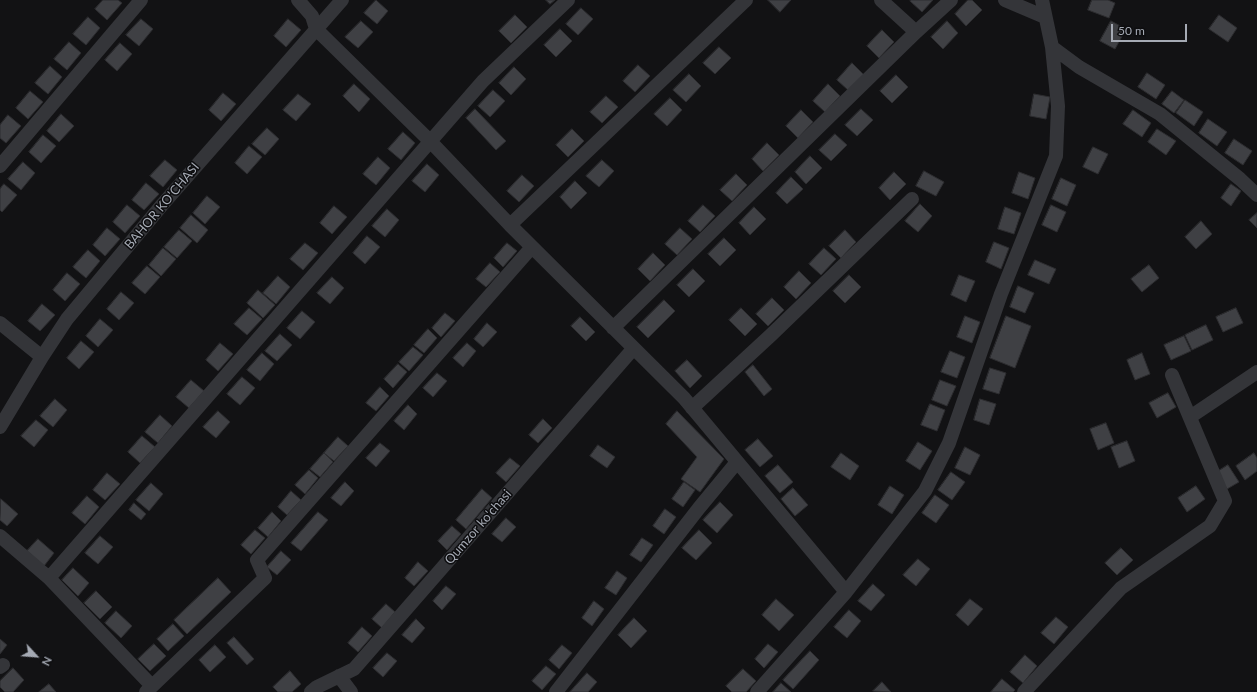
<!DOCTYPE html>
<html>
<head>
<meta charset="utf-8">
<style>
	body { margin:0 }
	#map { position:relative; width:1257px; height:692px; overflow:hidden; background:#121214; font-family:Lato,sans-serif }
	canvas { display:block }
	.north { position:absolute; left:16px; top:636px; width:40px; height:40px; -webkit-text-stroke:3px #0d0d0f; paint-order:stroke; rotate:116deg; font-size:11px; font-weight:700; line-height:16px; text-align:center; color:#a5aab4 }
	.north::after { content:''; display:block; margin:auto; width:14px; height:18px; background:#a5aab4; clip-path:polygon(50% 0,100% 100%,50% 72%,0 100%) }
	.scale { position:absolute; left:1111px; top:24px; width:76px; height:18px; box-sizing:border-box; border:2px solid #a5aab4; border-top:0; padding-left:5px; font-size:12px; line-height:14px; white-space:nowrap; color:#a5aab4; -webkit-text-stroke:3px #0d0d0f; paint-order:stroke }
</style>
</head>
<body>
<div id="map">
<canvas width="1257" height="692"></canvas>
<div class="north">N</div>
<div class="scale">50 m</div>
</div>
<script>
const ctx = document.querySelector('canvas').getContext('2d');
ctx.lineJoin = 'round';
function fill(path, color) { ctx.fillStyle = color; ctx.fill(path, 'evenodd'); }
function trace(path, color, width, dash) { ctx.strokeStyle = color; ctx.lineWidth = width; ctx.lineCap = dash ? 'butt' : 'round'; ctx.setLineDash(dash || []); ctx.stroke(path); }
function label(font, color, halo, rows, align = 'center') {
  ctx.font = font + ' Lato,sans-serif'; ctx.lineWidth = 3; ctx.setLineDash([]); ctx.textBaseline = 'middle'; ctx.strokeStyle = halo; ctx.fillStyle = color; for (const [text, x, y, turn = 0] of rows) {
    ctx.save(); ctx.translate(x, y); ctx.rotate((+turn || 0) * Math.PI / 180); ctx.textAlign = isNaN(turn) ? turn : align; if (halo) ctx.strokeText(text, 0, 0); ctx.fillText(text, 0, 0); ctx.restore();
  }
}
const building = new Path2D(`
	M103,0H118L122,3L107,20L95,9Z
	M376,0L388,11L377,24L364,13Z
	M546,0H555L550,4Z
	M768,0H791L780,12Z
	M911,0H933L922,12L910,1Z
	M968,0H972L982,10L966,26L955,14Z
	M1092,0H1108L1115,3L1109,18L1088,10Z
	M581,8L593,19L578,35L566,24Z
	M515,15L527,27L511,43L499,31Z
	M1219,15L1237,28L1228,42L1209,29Z
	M88,17L100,28L86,45L73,34Z
	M141,19L153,29L139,46L126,35Z
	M288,19L301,30L286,47L274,36Z
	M361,21L373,32L358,48L345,37Z
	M947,21L958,33L943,49L931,37Z
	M1111,21L1126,29L1115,49L1100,41Z
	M560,29L572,41L556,57L544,45Z
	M882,30L894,42L879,58L867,46Z
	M69,42L81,53L67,70L54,59Z
	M120,43L132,54L117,71L105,60Z
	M719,47L731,58L715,74L703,63Z
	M852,63L864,75L849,91L837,80Z
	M638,65L650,76L635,92L623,81Z
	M50,66L62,77L48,94L35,83Z
	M514,67L526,79L511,95L499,83Z
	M1147,73L1165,85L1156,99L1138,87Z
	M689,74L701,86L686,102L673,90Z
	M896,75L908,87L892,103L880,91Z
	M354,84L370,99L359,112L343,96Z
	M828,84L840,96L825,112L813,101Z
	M493,90L505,101L490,117L478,106Z
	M30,91L43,102L28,119L16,108Z
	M1172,91L1184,100L1174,113L1162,104Z
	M223,93L236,104L221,121L209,110Z
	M298,94L311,104L296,121L283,110Z
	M1034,94L1050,97L1046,119L1030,116Z
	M606,96L618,107L602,123L590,112Z
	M670,98L682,110L667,126L654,114Z
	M1185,100L1203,112L1194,126L1176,113Z
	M475,109L506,141L496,150L466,118Z
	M861,109L873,120L857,136L845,125Z
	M801,110L813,122L798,138L786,126Z
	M1133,110L1151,123L1142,137L1123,124Z
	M61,114L74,126L59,142L47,131Z
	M8,115L21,126L6,143L0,138V125Z
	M1208,119L1227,132L1217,146L1199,133Z
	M267,128L279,139L265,155L252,144Z
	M572,129L584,141L568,157L556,145Z
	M1157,129L1176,141L1166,155L1148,142Z
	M403,132L415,143L401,160L388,149Z
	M835,134L847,145L831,161L819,150Z
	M43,135L56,146L41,163L29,152Z
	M1234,139L1252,151L1243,165L1225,153Z
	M767,143L779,155L763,171L752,159Z
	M249,146L262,157L247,174L235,163Z
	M1093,147L1108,154L1098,174L1083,167Z
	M810,156L822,168L806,184L795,172Z
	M378,157L390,168L376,185L363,174Z
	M165,160L177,170L163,187L150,176Z
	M602,160L614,171L599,187L586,176Z
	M23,162L35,173L21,190L8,179Z
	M427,164L439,175L425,192L412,181Z
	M924,171L944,182L936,196L916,186Z
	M894,172L906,184L890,200L879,188Z
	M1019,172L1035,178L1028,199L1012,193Z
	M736,174L747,185L732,201L720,190Z
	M522,175L534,186L519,202L507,191Z
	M791,177L803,189L787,204L776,193Z
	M1061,178L1076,185L1067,206L1052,199Z
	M575,181L587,193L571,209L560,197Z
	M146,183L159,194L144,210L132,200Z
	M4,184L17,195L2,212L0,210V189Z
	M1231,184L1241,191L1231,206L1221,198Z
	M207,196L220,207L205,224L193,213Z
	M920,204L932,216L918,232L905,221Z
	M127,205L140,216L125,233L113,222Z
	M703,205L715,216L700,232L688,221Z
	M1051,205L1066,212L1057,232L1042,225Z
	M334,206L347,217L332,234L320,223Z
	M754,207L766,219L750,235L739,223Z
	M1005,207L1021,213L1014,234L998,229Z
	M387,209L399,220L385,237L372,226Z
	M1257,213V228L1249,220Z
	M191,215L208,230L197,243L180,228Z
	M1201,221L1212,234L1196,249L1185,237Z
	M107,228L120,239L105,256L93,245Z
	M680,228L692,239L677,255L665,244Z
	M179,230L192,241L177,258L164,247Z
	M845,230L856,242L841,258L829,246Z
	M367,236L380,247L365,264L353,253Z
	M724,238L736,250L720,266L708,254Z
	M994,242L1009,248L1001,269L986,262Z
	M305,243L318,253L303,270L290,259Z
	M507,243L517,251L503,267L494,258Z
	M163,248L176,259L161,276L149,265Z
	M824,248L836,259L821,275L809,264Z
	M88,250L100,261L86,278L73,267Z
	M653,253L665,265L650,281L638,269Z
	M1035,260L1056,269L1049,284L1028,275Z
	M490,263L500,272L486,287L476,279Z
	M1149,265L1159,278L1142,292L1131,279Z
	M147,266L160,277L145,294L132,283Z
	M693,269L705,281L689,297L677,285Z
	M799,271L811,283L796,299L784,287Z
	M67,273L80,284L65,301L53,290Z
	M849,275L861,287L845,303L833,291Z
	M959,275L975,281L966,302L951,295Z
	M278,276L290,287L276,304L263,293Z
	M332,277L344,288L330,304L317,293Z
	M1018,286L1034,293L1025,313L1010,307Z
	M258,290L275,305L263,318L247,303Z
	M121,292L134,303L119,320L107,309Z
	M772,298L784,310L768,326L756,314Z
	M664,300L675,311L648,338L637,327Z
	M42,304L55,315L40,331L28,321Z
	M249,308L262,319L247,335L234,324Z
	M741,308L757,324L745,336L729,320Z
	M1236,308L1243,323L1223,332L1216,317Z
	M302,311L315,322L300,339L287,328Z
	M445,313L455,321L441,337L432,328Z
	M965,316L980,322L972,343L957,337Z
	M1006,316L1031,326L1015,368L990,358Z
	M580,317L595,332L586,341L571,326Z
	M100,319L113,330L98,347L86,336Z
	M487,323L497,332L483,347L474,339Z
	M1206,325L1213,340L1192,350L1185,335Z
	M428,329L437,338L424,353L414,345Z
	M280,334L292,345L277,361L265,351Z
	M1184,336L1191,351L1171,360L1164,345Z
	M81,341L94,352L79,369L67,358Z
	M220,343L233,354L218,371L206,360Z
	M467,343L476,351L463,367L453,358Z
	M413,347L423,355L409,371L399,362Z
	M950,351L965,357L957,378L941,372Z
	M262,353L274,364L260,381L247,370Z
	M1142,353L1150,374L1135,380L1127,360Z
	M687,360L702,376L690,388L675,371Z
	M398,364L407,372L393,388L384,379Z
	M753,365L772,389L764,396L745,372Z
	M990,368L1006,373L999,394L983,389Z
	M437,373L447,381L433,397L423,388Z
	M242,377L255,388L240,405L227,394Z
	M191,380L204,391L189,408L176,397Z
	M940,380L956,386L947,406L932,400Z
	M380,387L389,396L376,411L366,403Z
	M1168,393L1176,407L1157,418L1149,403Z
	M55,399L67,410L53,427L40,416Z
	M980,399L996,404L989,425L974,420Z
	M930,404L945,410L937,431L921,425Z
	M408,405L417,414L404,430L394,421Z
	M218,411L230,422L216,438L203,427Z
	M677,411L724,459L700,492L681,479L697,457L666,424Z
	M160,415L172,426L158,443L145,432Z
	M543,419L552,428L538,443L529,435Z
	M36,420L48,430L34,447L21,436Z
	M1106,423L1114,443L1098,450L1090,429Z
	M142,436L155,447L140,463L128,452Z
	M338,437L348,446L334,461L324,453Z
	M758,439L773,456L760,467L745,450Z
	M1127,441L1135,461L1119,468L1111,447Z
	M918,442L932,451L920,470L906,461Z
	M380,443L390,451L376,467L366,458Z
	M598,445L615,457L607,468L590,456Z
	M965,447L980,455L970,475L955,468Z
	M324,453L333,462L320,477L310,469Z
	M841,453L859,466L850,480L831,467Z
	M1254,453L1257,458V471L1245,480L1236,466Z
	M510,458L520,466L506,482L496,473Z
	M778,465L793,482L780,493L765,476Z
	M1228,465L1239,482L1227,489L1217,472Z
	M309,470L318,478L305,494L295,485Z
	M951,472L965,482L952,500L938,490Z
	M107,473L120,484L105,500L93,490Z
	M345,482L354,491L341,506L331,498Z
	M684,482L695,490L683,507L672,499Z
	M151,483L163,494L149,511L136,500Z
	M890,486L904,495L892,514L878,505Z
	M1196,486L1205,499L1187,512L1178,498Z
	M793,488L808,505L795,516L781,499Z
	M482,489L492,498L466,529L456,520Z
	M291,491L301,500L287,515L278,507Z
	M935,495L949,505L936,523L922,513Z
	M87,496L99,507L85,524L72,513Z
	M1,499L18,514L7,526L0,520Z
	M720,502L733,515L717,533L703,520Z
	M134,503L146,514L141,520L129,510Z
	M665,509L676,517L664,534L653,526Z
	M272,512L281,521L268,537L258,528Z
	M318,512L328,520L301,551L291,543Z
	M506,518L516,527L502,542L492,534Z
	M452,526L461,534L447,550L438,541Z
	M255,530L265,538L251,554L241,545Z
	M699,530L712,543L696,560L682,548Z
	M100,536L113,547L98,564L85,553Z
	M642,538L653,545L641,562L630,555Z
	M38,539L54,553L44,566L27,551Z
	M1121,548L1133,560L1117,575L1105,563Z
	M281,551L291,560L277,575L267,567Z
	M918,559L930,569L916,586L903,575Z
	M418,562L428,571L414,586L405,578Z
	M73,568L89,583L78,596L62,580Z
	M617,571L627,578L616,595L605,588Z
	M218,578L231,592L187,634L174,620Z
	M873,584L885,595L871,611L858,601Z
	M446,586L456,594L442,610L433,601Z
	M96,591L112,607L100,619L84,603Z
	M776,599L794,615L779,631L762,615Z
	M970,599L983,609L968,626L956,615Z
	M594,601L604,609L592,626L582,618Z
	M386,604L395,612L382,628L372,619Z
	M849,610L861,621L847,638L834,627Z
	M116,611L132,626L121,638L105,623Z
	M1056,617L1068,627L1054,644L1041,633Z
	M634,618L647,631L631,648L618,635Z
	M416,619L425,628L412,643L402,635Z
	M173,624L184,636L168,651L157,639Z
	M362,627L372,636L358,652L348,643Z
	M234,637L254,659L247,665L227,643Z
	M0,639L7,645L0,654Z
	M154,644L166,656L150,671L138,659Z
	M768,644L778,652L764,668L755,659Z
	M215,645L226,657L210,672L199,660Z
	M562,645L572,653L559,669L549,660Z
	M810,651L819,660L793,689L783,680Z
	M387,653L397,661L383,677L373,668Z
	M1025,655L1037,666L1023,683L1010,672Z
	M546,666L556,674L542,690L532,681Z
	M13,668L24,680L13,692H5L0,687V681Z
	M743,669L756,681L746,692H732L726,686Z
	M290,671L301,684L292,692H278L273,687Z
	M587,673L597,682L588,692H570Z
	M1002,679L1015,690L1013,692H991Z
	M882,682L891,692L873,691Z
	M781,683L791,692H773Z
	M49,684L56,692H39Z`);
fill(building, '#3f4044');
trace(building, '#2d2d30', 1);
trace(new Path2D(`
	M298,0L312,16L316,29L430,141L510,225L684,398L846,592
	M881,0L916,32
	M1005,0L1045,17
	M1052,47L1079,67L1160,114L1240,179L1257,195
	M0,166L141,0
	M510,225L746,0
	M0,323L42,357
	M613,328L916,32L951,0
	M692,408L771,335L912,199
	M1190,417L1257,372
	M0,427L42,357L67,319L162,205L342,0
	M0,536L49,578L152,686
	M49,578L483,81L568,0
	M0,667L3,665
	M339,676L351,692
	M146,692L265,578L257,560L532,247
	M311,692L317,687L354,669L633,349
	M556,692L699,508L737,462
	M757,692L846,592L925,491L949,443L1001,294L1056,156L1058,106L1052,47L1042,0
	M1024,692L1121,588L1210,526L1225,501L1172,375`), '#343539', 14);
label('13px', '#a5aab4', '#0d0d0f', [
	["BAHOR KO'CHASI",162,206,-50],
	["Qumzor ko'chasi",478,527,-49]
]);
</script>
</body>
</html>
